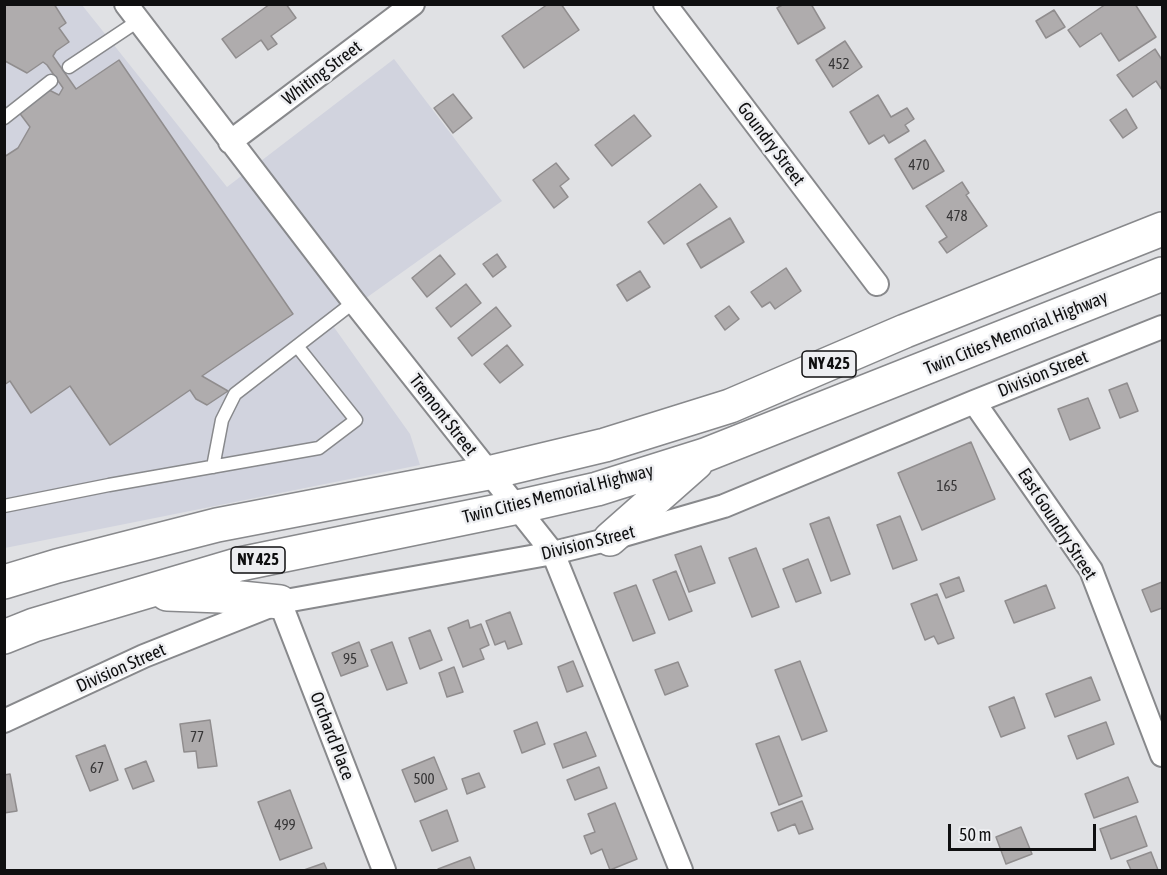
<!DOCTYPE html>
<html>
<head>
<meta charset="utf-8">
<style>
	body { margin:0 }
	#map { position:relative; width:1167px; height:875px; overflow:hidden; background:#e0e1e4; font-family:"Asap Condensed",sans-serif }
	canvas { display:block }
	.frame { position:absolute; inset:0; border:6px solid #0f0f10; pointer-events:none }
	.scale { position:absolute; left:948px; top:824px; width:148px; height:27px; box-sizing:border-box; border:3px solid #0f0f10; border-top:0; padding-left:8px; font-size:18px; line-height:21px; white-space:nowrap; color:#0f0f10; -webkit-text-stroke:4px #edeef1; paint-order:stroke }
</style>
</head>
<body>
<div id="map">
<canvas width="1167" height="875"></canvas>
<div class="frame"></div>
<div class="scale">50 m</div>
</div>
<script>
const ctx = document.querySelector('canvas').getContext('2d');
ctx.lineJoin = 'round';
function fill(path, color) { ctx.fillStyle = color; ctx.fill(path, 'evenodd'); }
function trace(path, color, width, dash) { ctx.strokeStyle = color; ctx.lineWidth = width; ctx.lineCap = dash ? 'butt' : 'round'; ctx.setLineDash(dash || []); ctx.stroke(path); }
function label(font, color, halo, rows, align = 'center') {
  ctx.font = font + ' "Asap Condensed",sans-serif'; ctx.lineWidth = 5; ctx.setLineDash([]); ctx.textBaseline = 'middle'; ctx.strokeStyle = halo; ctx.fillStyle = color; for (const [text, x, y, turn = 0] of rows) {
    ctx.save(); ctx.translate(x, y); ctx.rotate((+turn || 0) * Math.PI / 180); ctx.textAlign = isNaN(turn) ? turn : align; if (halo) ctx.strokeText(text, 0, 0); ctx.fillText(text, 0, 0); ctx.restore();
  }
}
fill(new Path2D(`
	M5,5H82L227,187L394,59L502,201L331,323L410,434L420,465L5,548Z`), '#d1d3de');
const building = new Path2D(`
	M4,4H54L66,23L59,28L69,42L56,51L53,56L76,89L119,60L293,314L202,376L228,391L207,405L196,399L190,390L110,445L70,386L31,413L10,381L4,385V157L18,148L30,127L18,111L49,90L59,95L63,88L47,65L43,62L27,73L5,61Z
	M270,4H286L296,18L271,36L277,44L268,50L261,40L236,58L222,39Z
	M548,4H561L579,30L524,68L502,36Z
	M784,4H811L825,28L798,44L777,8Z
	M1106,4H1135L1156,37L1119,61L1101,33L1080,47L1068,30Z
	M1054,10L1065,27L1046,38L1036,21Z
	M845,41L862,67L833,87L816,60Z
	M1155,49L1162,60V90L1156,81L1133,97L1117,75Z
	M453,94L472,118L453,133L434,108Z
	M878,95L891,117L907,108L914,119L905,125L909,131L889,143L884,135L869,144L850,112Z
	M1126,109L1137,128L1123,138L1110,120Z
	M634,115L651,136L612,166L595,145Z
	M925,140L944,171L913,189L895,159Z
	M556,163L569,179L560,186L568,197L554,208L533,180Z
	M962,182L969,193L966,195L987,226L947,253L939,242L947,237L926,206Z
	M700,184L717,207L664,244L648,222Z
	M730,218L744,242L701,268L687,244Z
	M497,254L506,267L493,277L483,264Z
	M440,255L455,274L427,297L412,278Z
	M786,268L801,291L775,309L770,302L762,307L751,292Z
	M640,271L650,287L627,301L617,285Z
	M466,284L481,303L451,327L436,308Z
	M729,306L739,319L725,330L715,316Z
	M496,307L511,326L472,356L458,338Z
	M507,345L523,365L500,383L484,364Z
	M1127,383L1138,411L1120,418L1109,390Z
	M1088,398L1100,428L1070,440L1058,409Z
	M971,442L995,499L922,530L898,473Z
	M900,516L917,560L893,569L877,525Z
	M829,517L850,574L831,581L810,524Z
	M701,546L715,583L689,592L675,555Z
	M756,548L779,607L752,617L729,558Z
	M808,559L821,593L796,602L783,569Z
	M676,571L692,611L669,620L653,580Z
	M959,577L964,591L946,598L940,584Z
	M1162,582V608L1151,612L1142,590Z
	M636,585L655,633L633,641L614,593Z
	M1046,585L1055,608L1014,623L1005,601Z
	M937,594L954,638L938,644L934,636L925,640L911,604Z
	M510,612L522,644L508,649L505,641L495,645L486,621Z
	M468,620L470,628L481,624L489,645L480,649L484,659L463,667L448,628Z
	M430,630L442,660L420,669L409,638Z
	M359,642L368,666L341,676L332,653Z
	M392,642L407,683L387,690L371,650Z
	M573,661L583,686L567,692L558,667Z
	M800,661L827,731L802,740L775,670Z
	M678,662L688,686L665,695L655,670Z
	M454,667L463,692L447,697L439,673Z
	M1091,677L1100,700L1055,717L1046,694Z
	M1014,697L1025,728L1001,737L989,707Z
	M210,720L217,766L198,768L196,751L184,752L180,724Z
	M537,722L545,744L522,753L514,731Z
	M1106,722L1114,744L1077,759L1068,736Z
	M586,732L596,756L563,768L554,744Z
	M779,736L802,796L779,805L756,744Z
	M105,745L118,780L90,791L76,756Z
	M434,757L447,789L415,802L402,770Z
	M146,761L154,781L133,789L125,769Z
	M599,767L607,788L575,800L567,780Z
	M479,773L485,787L467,794L462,779Z
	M10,774L17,811L4,813V775Z
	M1128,777L1138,802L1094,818L1085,794Z
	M290,790L312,848L280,860L258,802Z
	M802,801L813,829L799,834L795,824L778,831L771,813Z
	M615,803L637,859L610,870L602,849L591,854L584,836L595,832L588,814Z
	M447,810L458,841L432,851L420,821Z
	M1136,816L1147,846L1111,859L1100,829Z
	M1021,827L1032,854L1006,864L996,837Z
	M1151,852L1158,870H1131L1127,861Z
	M470,857L475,870H439L438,869Z
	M324,863L327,870H304Z`);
fill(building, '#afacad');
trace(building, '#908d8e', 1.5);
const lane = new Path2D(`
	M69,67L138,21
	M4,118L51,81
	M213,467L222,420L235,394L354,302
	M4,506L109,485L319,448L356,420L297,346`);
const street = new Path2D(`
	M126,4L354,302L553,553L681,870
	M665,4L877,284
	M230,142L413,4
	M974,402L1091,570L1162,755
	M280,602L384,870
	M4,721L144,656L280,602L553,553L610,539L724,506L974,402L1162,327`);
const primary = new Path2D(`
	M610,539L696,463
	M4,582L57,566L217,525L488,473L605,445L730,406L905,331L1162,229
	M167,594L221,596L280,602
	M4,637L34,625L240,564L518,507L597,489L705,455L1162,274`);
trace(lane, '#88898c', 15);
trace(street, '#88898c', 26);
trace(primary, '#88898c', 36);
trace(lane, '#fff', 12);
trace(street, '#fff', 22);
trace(primary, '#fff', 33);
label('15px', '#373637', null, [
	["452",839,64],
	["470",919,165],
	["478",957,216],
	["165",947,486],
	["95",350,659],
	["77",197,737],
	["67",97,768],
	["500",424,779],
	["499",285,825]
]);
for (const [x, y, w] of [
	[829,364,54],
	[258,560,54]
]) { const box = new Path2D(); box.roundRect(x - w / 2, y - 13, w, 26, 4.5); ctx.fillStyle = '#edeef1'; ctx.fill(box); trace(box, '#0f0f10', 1.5); }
label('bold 16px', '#0f0f10', null, [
	["NY 425",829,364],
	["NY 425",258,560]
]);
label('18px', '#0f0f10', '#edeef1', [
	["Whiting Street",322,73,-37],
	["Goundry Street",771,144,53],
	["Twin Cities Memorial Highway",1016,333,-22],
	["Division Street",1043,374,-22],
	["Tremont Street",443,415,52],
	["Twin Cities Memorial Highway",558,494,-14],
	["East Goundry Street",1057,524,57],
	["Division Street",588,543,-14],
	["Division Street",121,668,-24],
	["Orchard Place",332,736,69]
]);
</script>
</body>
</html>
